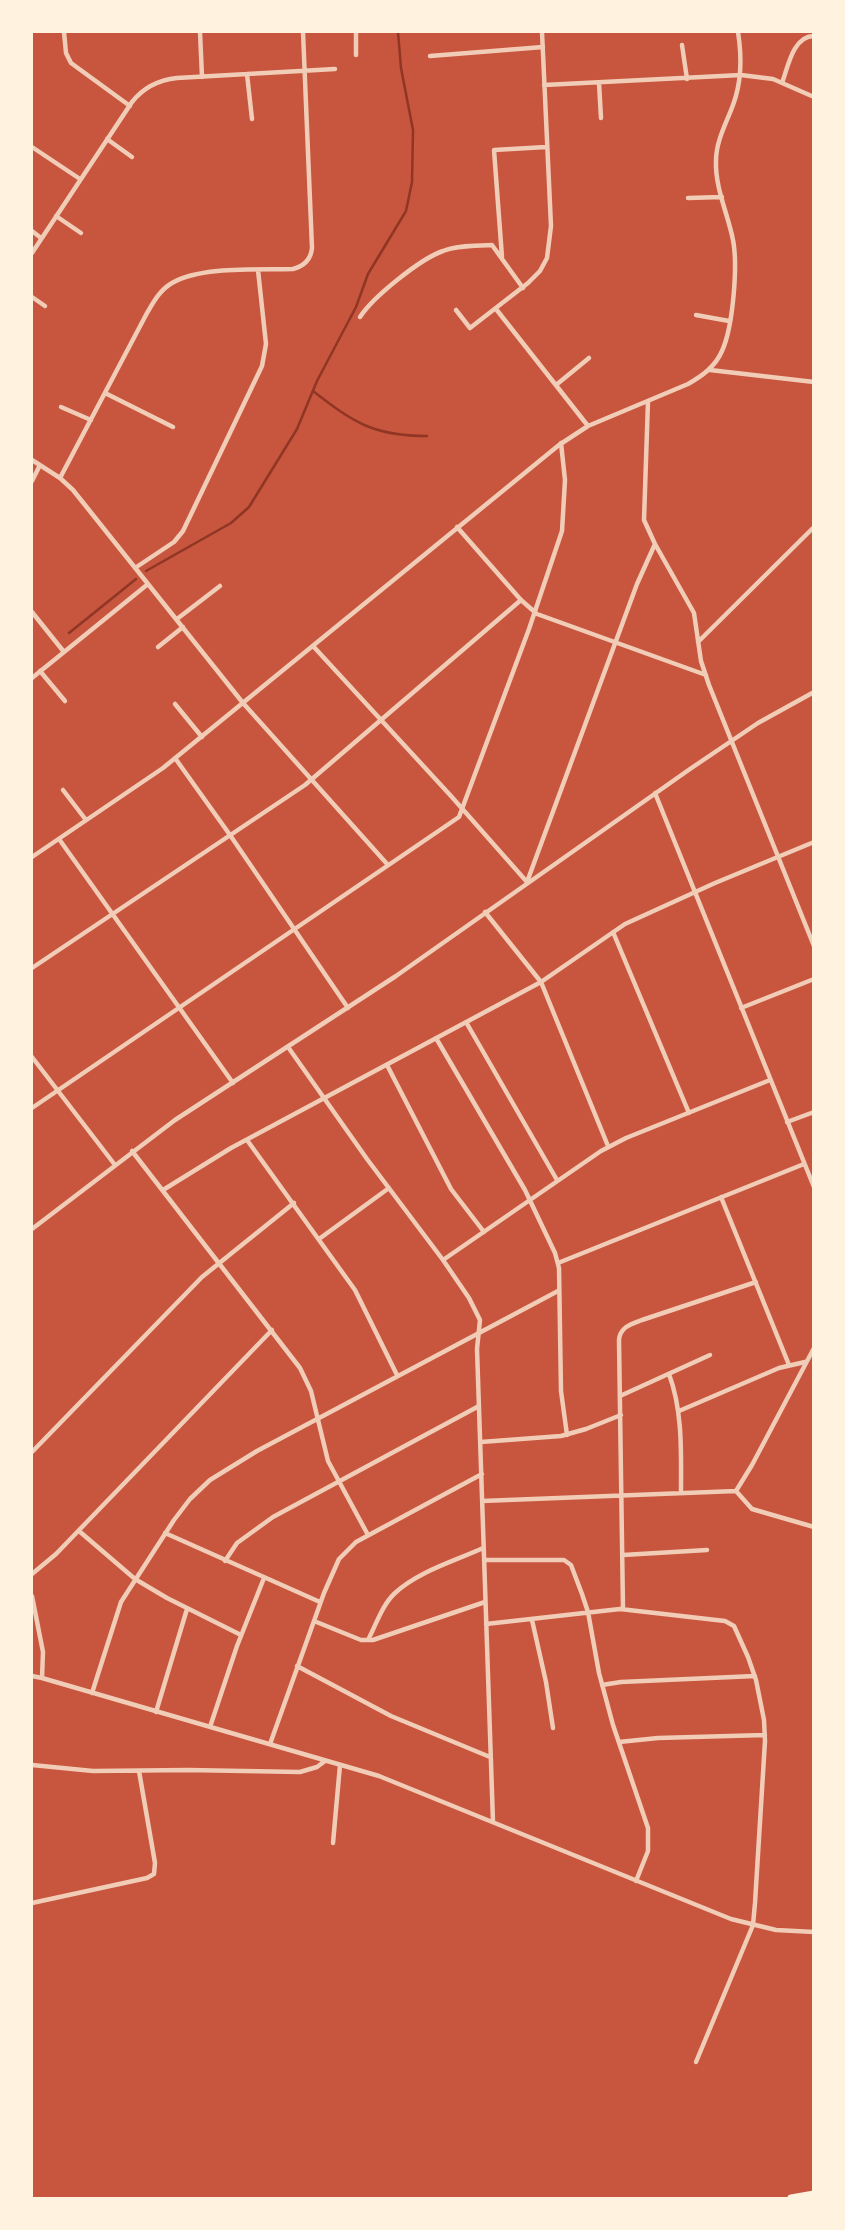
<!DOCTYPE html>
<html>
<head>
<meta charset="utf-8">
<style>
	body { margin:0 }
	#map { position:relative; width:845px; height:2230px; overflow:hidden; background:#c8553d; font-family:Literata,serif }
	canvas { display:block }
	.frame { position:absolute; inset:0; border:33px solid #fff3e0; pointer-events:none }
</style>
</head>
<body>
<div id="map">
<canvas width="845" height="2230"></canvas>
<div class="frame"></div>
</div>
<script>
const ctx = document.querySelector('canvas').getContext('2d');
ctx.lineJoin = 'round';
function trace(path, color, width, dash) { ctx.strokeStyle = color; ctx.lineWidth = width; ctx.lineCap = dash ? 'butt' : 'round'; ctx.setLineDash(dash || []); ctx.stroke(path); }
trace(new Path2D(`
	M313,391C354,423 374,436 427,436
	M146,571L231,523L249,507L297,429L317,381L356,307L368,274L406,211L412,182L413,130L401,68L398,32
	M69,633L136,579`), '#8f3625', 2.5);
trace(new Path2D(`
	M64,32L66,53L71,63L130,106
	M200,32L202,77
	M682,45L687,79
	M356,55V32
	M430,56L543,47
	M247,74L252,119
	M599,83L601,118
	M782,83C788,67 793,36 814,36
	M544,85L741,75L773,79L814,97
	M107,139L132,157
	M32,147L80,179
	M688,198L722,197
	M56,216L81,233
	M32,231L41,238
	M32,253L132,102C143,88 159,80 177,78L335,69
	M502,257L494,150L546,147
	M32,297L45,306
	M496,309L588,426
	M456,310L470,328L528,283L540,271L547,258L551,226L542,32
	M696,315L729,321
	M360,317C373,297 420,259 443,251C458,245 476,246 492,245L523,288
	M710,370L814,382
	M556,385L589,358
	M105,393L173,427
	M648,401L644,520L655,544L694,613L701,661L709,685L814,946
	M61,407L91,420
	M32,460L60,478L73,490L243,703L388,865
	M60,478L147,313C154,301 160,290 172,283C200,266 260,270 293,269C304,266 311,259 312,248L303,32
	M32,481L40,465
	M457,527L521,600L537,614L706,675
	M135,568L174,542L183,531L262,366L266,344L258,270
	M32,612L64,652
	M177,619L220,586
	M698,642L814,527
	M313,646L451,796L527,882L637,584L655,544
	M158,647L183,627
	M40,671L65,701
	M32,678L148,584
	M175,704L202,737
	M175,758L230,835L348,1008
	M63,790L86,820
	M655,793L814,1187
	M59,839L233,1083
	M32,857L163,768L559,445L588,426L688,384C702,376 715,367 722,351C733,327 738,266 733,240C728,214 715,188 716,161C716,141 726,124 733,105C742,81 742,57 738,32
	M485,912L541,982L608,1146
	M613,932L689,1113
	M32,968L305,785L521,600
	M741,1008L814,979
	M466,1022L557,1180
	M436,1038L525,1190L555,1253L559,1268L561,1391L567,1435
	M288,1047L367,1159L443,1260L469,1298L480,1320L477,1349L493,1822
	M32,1057L115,1165
	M387,1065L451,1189L484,1232
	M32,1108L459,817L529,629L562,531L565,480L561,443
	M787,1122L814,1112
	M247,1140L355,1290L397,1375
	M132,1151L300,1368L311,1391L328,1461L368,1535
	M163,1190L231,1148L541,982L625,924L715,883L814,842
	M721,1197L789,1365
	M32,1229L175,1120L396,976L690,769L758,723L814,692
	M319,1239L389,1188
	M443,1260L601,1151L626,1138L770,1080
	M558,1263L804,1164
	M669,1374C683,1412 681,1453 681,1493
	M620,1396L710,1355
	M679,1411L779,1368L805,1362
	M481,1442L561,1436L586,1429L621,1415
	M32,1452L202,1277L294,1203
	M736,1491L752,1465L814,1348
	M736,1491L752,1509L814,1527
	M482,1501L736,1491
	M79,1531L135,1579L167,1598L241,1635
	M165,1533L320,1602
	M623,1555L707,1550
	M484,1560H564L571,1565L582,1594L588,1612L599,1673L613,1725L648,1828V1851L636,1881
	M225,1561L237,1543L273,1517L479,1406
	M32,1574L56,1554L272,1330
	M32,1596L43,1652L42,1678
	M623,1609L619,1340C620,1327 631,1324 642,1320L756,1282
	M532,1620L546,1682L553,1728
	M314,1621L361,1640H373L485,1602
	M486,1624L620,1609L725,1621L734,1626L748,1657L756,1680L764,1720L765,1741L755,1903L753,1925L696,2062
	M368,1640C376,1625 382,1605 395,1593C419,1571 455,1561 483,1548
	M297,1666L391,1716L490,1757
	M32,1676L42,1678L379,1776L731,1919L776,1930L814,1932
	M602,1685L621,1682L755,1676
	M92,1693L121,1602L174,1520L190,1499L210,1480L257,1451L558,1291
	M156,1712L187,1609
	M210,1727L237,1646L264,1578
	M619,1742L658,1738L765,1735
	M270,1744L324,1593L339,1559L356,1542L482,1474
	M32,1765L93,1771L188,1770L300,1772L317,1767L325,1761
	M333,1843L340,1765
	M32,1903L147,1878L154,1874L155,1863L139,1771`), '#f1ccb7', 4.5);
trace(new Path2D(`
	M791,2198L814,2194`), '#fff3e0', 7);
</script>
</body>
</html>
